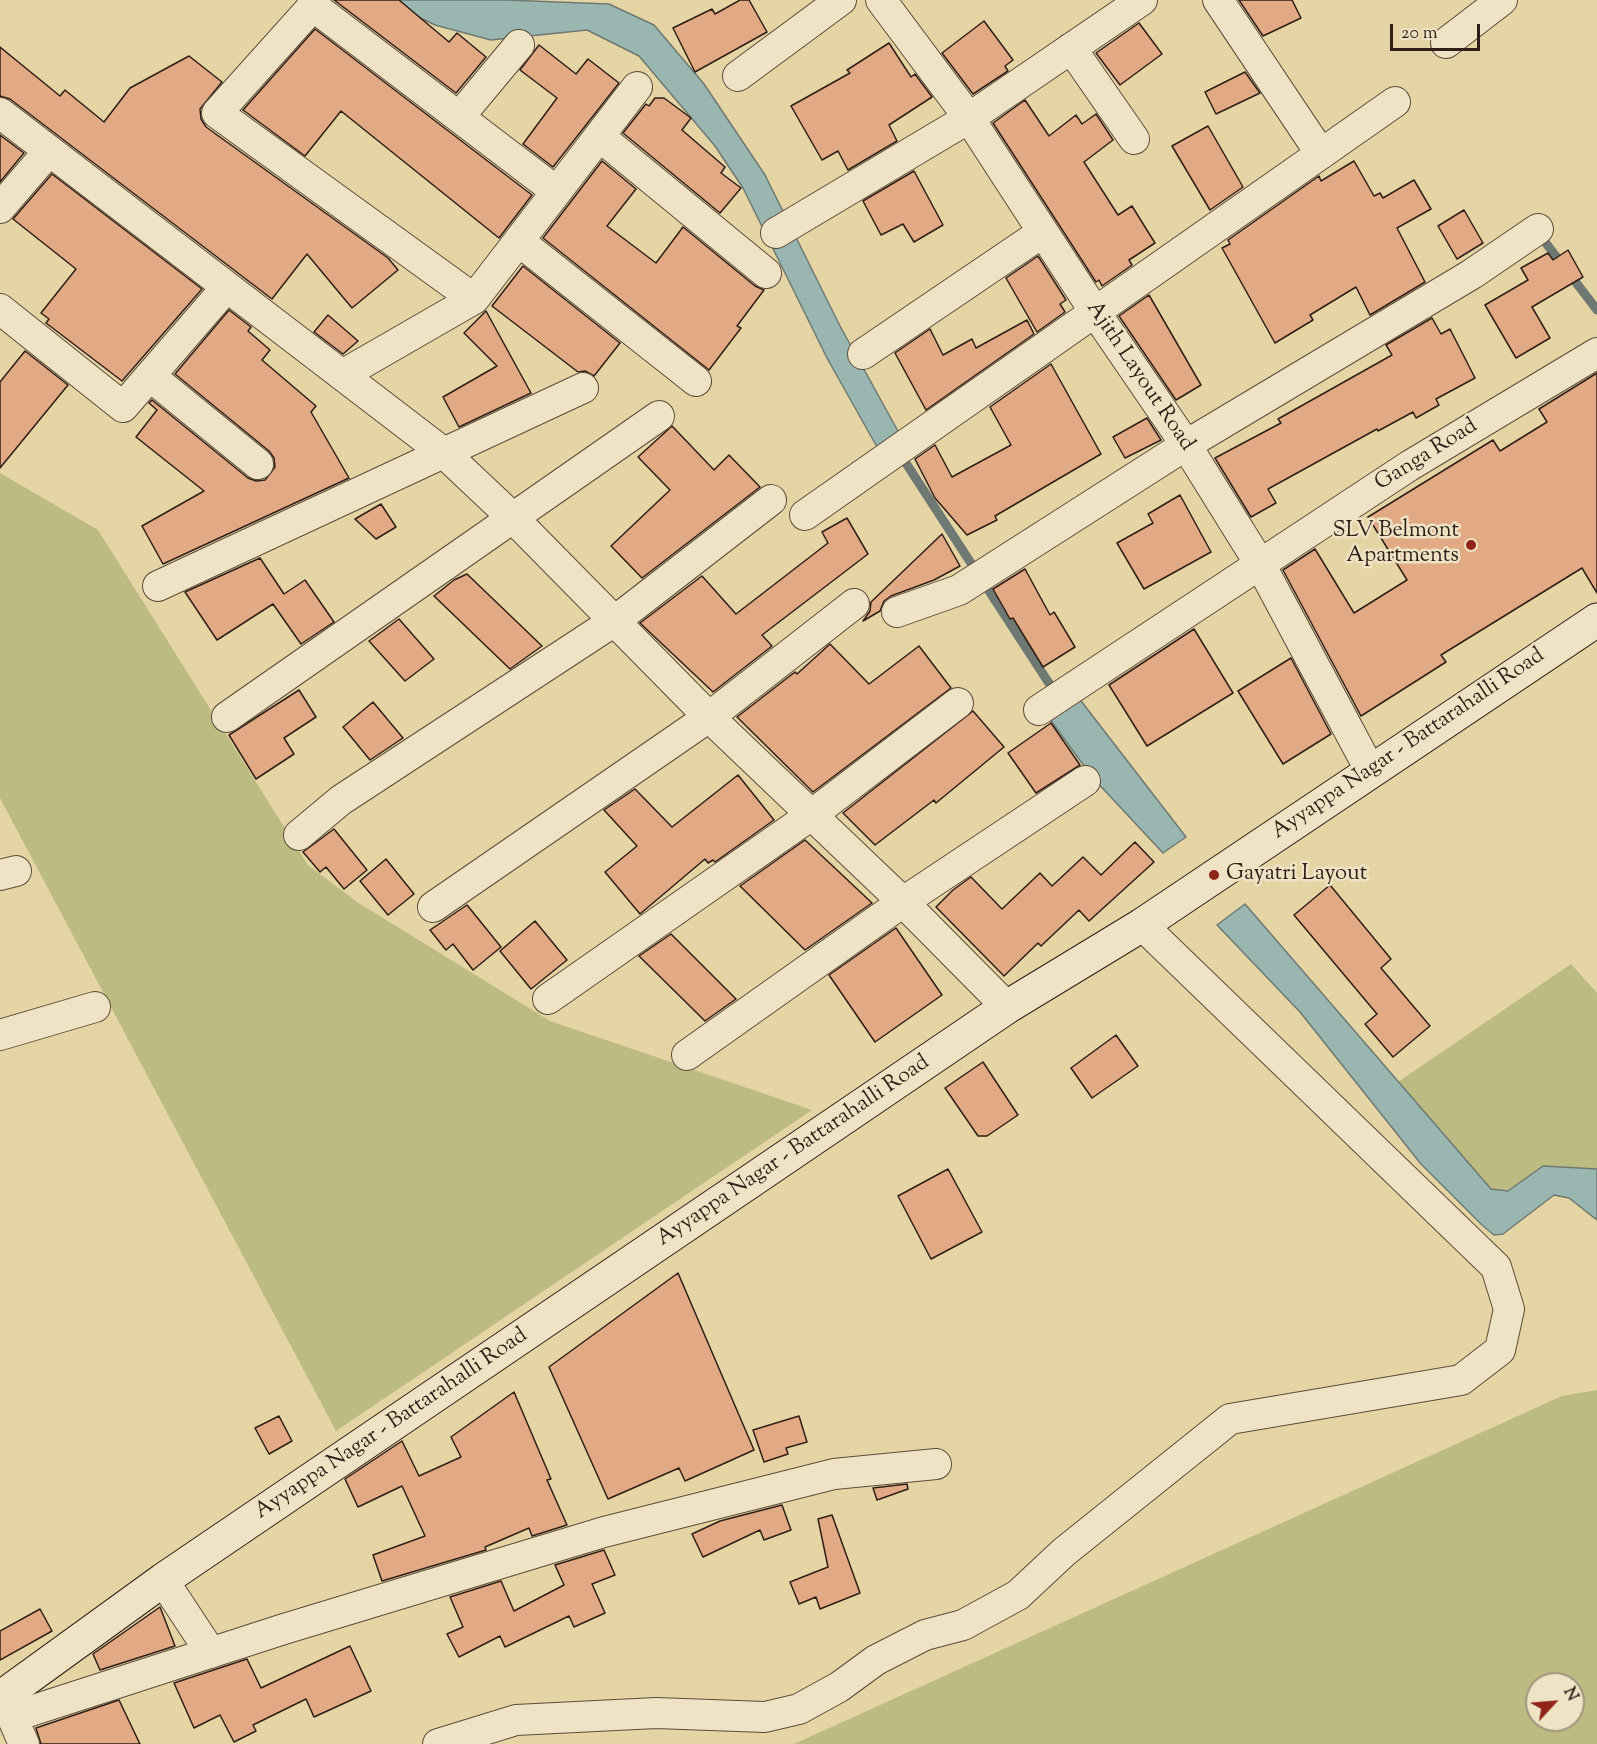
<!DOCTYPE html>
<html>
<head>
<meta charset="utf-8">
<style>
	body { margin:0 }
	#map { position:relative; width:1597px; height:1744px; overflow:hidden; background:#e5d4a4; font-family:"Sorts Mill Goudy",serif }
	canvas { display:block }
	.north { position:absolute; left:1525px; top:1672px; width:60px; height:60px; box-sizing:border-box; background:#eee3c4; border:2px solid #a2947f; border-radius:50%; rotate:64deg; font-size:16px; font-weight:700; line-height:24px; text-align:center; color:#301e17 }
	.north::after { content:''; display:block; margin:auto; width:21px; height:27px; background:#8f2418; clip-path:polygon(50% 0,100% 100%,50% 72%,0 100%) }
	.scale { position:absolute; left:1390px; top:24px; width:90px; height:27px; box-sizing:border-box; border:3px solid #301e17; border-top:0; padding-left:8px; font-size:18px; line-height:21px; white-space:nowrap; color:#301e17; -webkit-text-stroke:4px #eee3c4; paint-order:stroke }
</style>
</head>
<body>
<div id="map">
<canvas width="1597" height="1744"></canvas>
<div class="north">N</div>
<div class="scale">20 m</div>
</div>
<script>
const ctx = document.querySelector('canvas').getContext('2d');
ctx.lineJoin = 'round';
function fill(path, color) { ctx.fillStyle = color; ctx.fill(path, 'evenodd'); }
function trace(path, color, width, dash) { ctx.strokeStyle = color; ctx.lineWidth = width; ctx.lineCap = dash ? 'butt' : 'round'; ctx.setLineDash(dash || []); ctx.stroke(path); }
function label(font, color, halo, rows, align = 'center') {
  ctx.font = font + ' "Sorts Mill Goudy",serif'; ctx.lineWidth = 5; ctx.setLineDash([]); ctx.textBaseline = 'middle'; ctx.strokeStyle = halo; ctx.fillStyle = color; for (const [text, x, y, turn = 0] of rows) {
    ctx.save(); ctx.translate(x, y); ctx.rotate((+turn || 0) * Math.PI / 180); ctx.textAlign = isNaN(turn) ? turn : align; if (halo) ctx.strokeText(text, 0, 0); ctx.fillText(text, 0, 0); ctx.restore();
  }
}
fill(new Path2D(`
	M0,473L98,530L308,865L357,902L550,1021L812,1110L336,1431L0,798Z
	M1571,964L1597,993V1169L1543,1166L1508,1191L1491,1189L1398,1082Z
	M1597,1390V1744H794L1562,1396ZM1537,1684H1573V1720H1537Z`), '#bcbb81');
const water = new Path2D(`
	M384,0H506L609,4L654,25L704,84L765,175L840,326L904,442L881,454L827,358L743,188L715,146L639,56L587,30L491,40L435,25Z
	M1078,697L1186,837L1163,853L1093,778L1046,714Z
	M1245,904L1491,1189L1508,1191L1543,1166L1597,1169V1220L1569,1198L1554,1195L1503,1234L1494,1235L1483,1226L1421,1164L1300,1012L1217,925Z`);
fill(water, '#99b6b0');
trace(water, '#6f7973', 1.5);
trace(new Path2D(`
	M1542,238L1597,310
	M900,454L1056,694`), '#6f7973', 9);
const building = new Path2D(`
	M334,0H399L449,42L457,33L486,57L456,93Z
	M740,0H749L767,32L695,72L673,28L712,9L715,14Z
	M1239,0H1292L1301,18L1263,36Z
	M984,21L1013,60L1005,66L1008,71L973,94L942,53Z
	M1139,23L1162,54L1120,85L1096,53Z
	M315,29L532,195L499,238L341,111L305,156L243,110Z
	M889,43L911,77L915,74L932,97L889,125L897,141L848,170L838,151L822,160L791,106L850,73L847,70Z
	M539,45L576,74L588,59L619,83L553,167L523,144L557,98L520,70Z
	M0,47L60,96L65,90L104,122L130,88L189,56L222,82L200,109L201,119L206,127L388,258L398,270L352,308L307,254L272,299L10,99L0,96Z
	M1245,72L1260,93L1216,114L1205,92Z
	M655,98H664L691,118L682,130L725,167L721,173L741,188L720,213L623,133L646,104L649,106Z
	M1025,100L1049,136L1076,115L1082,124L1096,114L1113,140L1084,162L1118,215L1132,206L1155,243L1129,260L1132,265L1102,286L1099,280L1096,282L993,123Z
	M1208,126L1243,187L1210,210L1172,146Z
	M0,135L24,153L0,182Z
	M602,161L636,189L607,226L656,263L683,227L755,286L764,290L737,326L741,328L709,370L543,238Z
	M1354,161L1374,196L1380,193L1383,198L1414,180L1431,209L1397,228L1425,282L1370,315L1356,287L1310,315L1313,320L1275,343L1222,248L1230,244L1228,240L1319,176L1321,181Z
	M914,171L943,225L914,242L903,224L881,235L863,201Z
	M52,174L202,289L122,381L46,323L49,319L41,313L76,269L13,219Z
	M1464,210L1483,243L1457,259L1438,226Z
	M1568,250L1583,277L1532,307L1550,338L1516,358L1485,305L1528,280L1521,268L1548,253L1553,260Z
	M1038,256L1066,300L1060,304L1065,312L1037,332L1006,278Z
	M523,266L620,343L594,376L585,371L578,372L492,306Z
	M1149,295L1201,385L1176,400L1119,316Z
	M229,310L251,327L248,331L270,350L262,360L316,406L311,412L349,478L163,564L142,526L204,491L136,437L157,410L149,403L152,400L248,478L256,481L265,480L275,467L274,458L269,451L175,374Z
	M486,311L531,393L459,427L443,397L497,366L464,333Z
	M328,315L358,341L343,354L314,332Z
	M1432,318L1441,334L1450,329L1475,378L1436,399L1439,405L1416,418L1413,412L1378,431L1377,429L1268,489L1276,503L1251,517L1215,458L1281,423L1278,419L1392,355L1386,345Z
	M1027,320L1034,334L926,410L895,353L930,329L943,355L972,339L976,348Z
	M25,351L68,385L0,468V382Z
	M1051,364L1101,454L995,516L997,520L967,535L935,498L915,459L935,445L952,477L1011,445L990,407Z
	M1597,373V593L1582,568L1441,655L1446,662L1361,716L1283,570L1315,549L1354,613L1407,580L1368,517L1493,440L1500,451L1547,422L1539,409Z
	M1147,418L1161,440L1125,458L1113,437Z
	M672,426L714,470L729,455L760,487L642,578L611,546L670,490L638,457Z
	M1180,495L1211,552L1144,589L1117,543L1153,523L1148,514Z
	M381,504L396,527L376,539L355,519Z
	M847,518L868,554L762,635L772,646L713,692L640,623L702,576L736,614L828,543L822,532Z
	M942,534L960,566L934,580L891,596L884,601L880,611L863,621L870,611L871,602Z
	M260,558L284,594L305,580L334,622L301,644L273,604L217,640L185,592Z
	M1025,569L1050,615L1054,612L1075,647L1043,667L1013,618L1010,619L993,589Z
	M467,574L542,646L510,669L434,596L454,580Z
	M399,619L434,659L405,681L369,641Z
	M1194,629L1233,693L1147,746L1109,685Z
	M830,644L869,684L919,646L951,688L813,792L737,717L795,672L797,674Z
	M1291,658L1331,734L1283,764L1238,691Z
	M299,690L316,717L284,738L294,754L256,779L229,735Z
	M373,702L403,738L370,760L343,727Z
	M973,711L1004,747L936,803L934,800L875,845L843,813Z
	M1051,723L1080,765L1036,793L1008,753Z
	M738,775L774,820L715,862L713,860L708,863L705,859L640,914L605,872L637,846L604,810L635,789L672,827Z
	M334,829L367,870L344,889L326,867L320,872L303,852Z
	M805,840L872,903L805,950L740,886Z
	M1135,842L1154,862L1089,921L1079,910L1041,946L1038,943L1004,976L936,907L953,890L971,877L1002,909L1040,873L1052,886L1083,857L1101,875Z
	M386,859L414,894L388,915L360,881Z
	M1330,885L1391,959L1381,968L1430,1026L1393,1057L1365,1024L1377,1014L1294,915Z
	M467,905L501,947L473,970L453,944L446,950L430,930Z
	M535,921L567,960L531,989L500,951Z
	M896,928L942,995L875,1042L829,975Z
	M671,934L736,999L705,1021L639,956Z
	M1116,1035L1138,1066L1092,1098L1071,1068Z
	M983,1062L1018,1115L987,1136H978L945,1088Z
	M948,1169L982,1232L931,1259L898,1196Z
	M678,1273L754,1450L685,1481L679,1468L608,1499L549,1367Z
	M514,1392L551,1479L547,1480L567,1525L532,1536L529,1528L485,1547L486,1550L382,1581L373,1555L425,1536L402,1486L358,1507L345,1479L402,1441L419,1476L461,1457L451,1437Z
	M279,1416L292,1441L269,1454L255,1428Z
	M799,1416L807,1442L786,1448L788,1454L764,1462L753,1430Z
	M907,1484L908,1489L877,1500L873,1488Z
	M782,1505L791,1530L764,1540L760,1530L703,1557L692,1534L720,1521Z
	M832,1515L860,1593L820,1609L816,1597L799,1604L790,1582L828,1567L818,1519Z
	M604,1550L615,1575L592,1584L605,1613L574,1627L569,1616L505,1647L500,1636L459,1657L447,1634L463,1627L450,1597L501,1581L514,1611L564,1585L555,1565Z
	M160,1607L175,1646L100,1670L93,1654Z
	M40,1609L52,1631L0,1660V1631Z
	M350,1646L371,1691L314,1717L306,1699L253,1725L256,1731L234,1742L220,1715L194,1728L174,1683L247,1659L261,1688Z
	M119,1700L140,1744H41L36,1728Z`);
fill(building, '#e2aa84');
trace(building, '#301e17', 1.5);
const minor = new Path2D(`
	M881,0L969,118L1095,312L1186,445L1260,564L1370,770
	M1218,0L1321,154
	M1446,43L1502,0
	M1071,48L1134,139
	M738,76L841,0
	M0,113L444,453L513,518L709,717L903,902L1007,1007
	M459,117L519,45
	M599,136L766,273
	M0,208L49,151
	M776,233L969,118L1142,0
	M520,242L696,381
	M474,299L217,113L313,6L556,191
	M0,309L123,407L226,288
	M863,354L1043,232
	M342,375L474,299L637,87
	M150,376L258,464
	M805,515L1395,102
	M158,586L583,388
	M897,612L959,590L1186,445L1472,274L1538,229
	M1039,710L1409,466L1597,353
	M227,717L659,416
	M299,835L341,800L616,620L771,500
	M0,875L16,871
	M433,907L709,717L854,604
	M548,999L810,816L958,703
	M0,1035L95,1007
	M687,1055L903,902L1085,781
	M163,1580L211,1653
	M5,1701L24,1744
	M12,1717L284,1629L604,1532L834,1474L936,1464
	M438,1744L516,1720L656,1713L765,1717L799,1709L839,1687L876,1660L925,1635L963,1625L1018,1595L1064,1552L1230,1419L1461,1380L1500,1350L1509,1309L1496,1267L1142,925`);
const secondary = new Path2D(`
	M0,1698L163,1580L1007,1007L1142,925L1597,620`);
trace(minor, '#5d4c3a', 32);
trace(secondary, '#301e17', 35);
trace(minor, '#eee3c4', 30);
trace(secondary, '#eee3c4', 33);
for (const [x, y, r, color] of [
	[1471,545,6,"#8f2418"],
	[1214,875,6,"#8f2418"]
]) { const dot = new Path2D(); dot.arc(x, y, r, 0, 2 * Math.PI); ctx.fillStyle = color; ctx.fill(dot); trace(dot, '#eee3c4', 2); }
label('22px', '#301e17', '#eee3c4', [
	["Ajith Layout Road",1139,377,56],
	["Ganga Road",1427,456,-32],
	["Ayyappa Nagar - Battarahalli Road",1409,745,-34],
	["Ayyappa Nagar - Battarahalli Road",794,1152,-34],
	["Ayyappa Nagar - Battarahalli Road",392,1425,-34]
]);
label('22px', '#301e17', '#eee3c4', [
	["SLV Belmont",1459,532],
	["Apartments",1459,557],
	["Gayatri Layout",1226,875,"left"]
], 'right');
</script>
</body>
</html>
